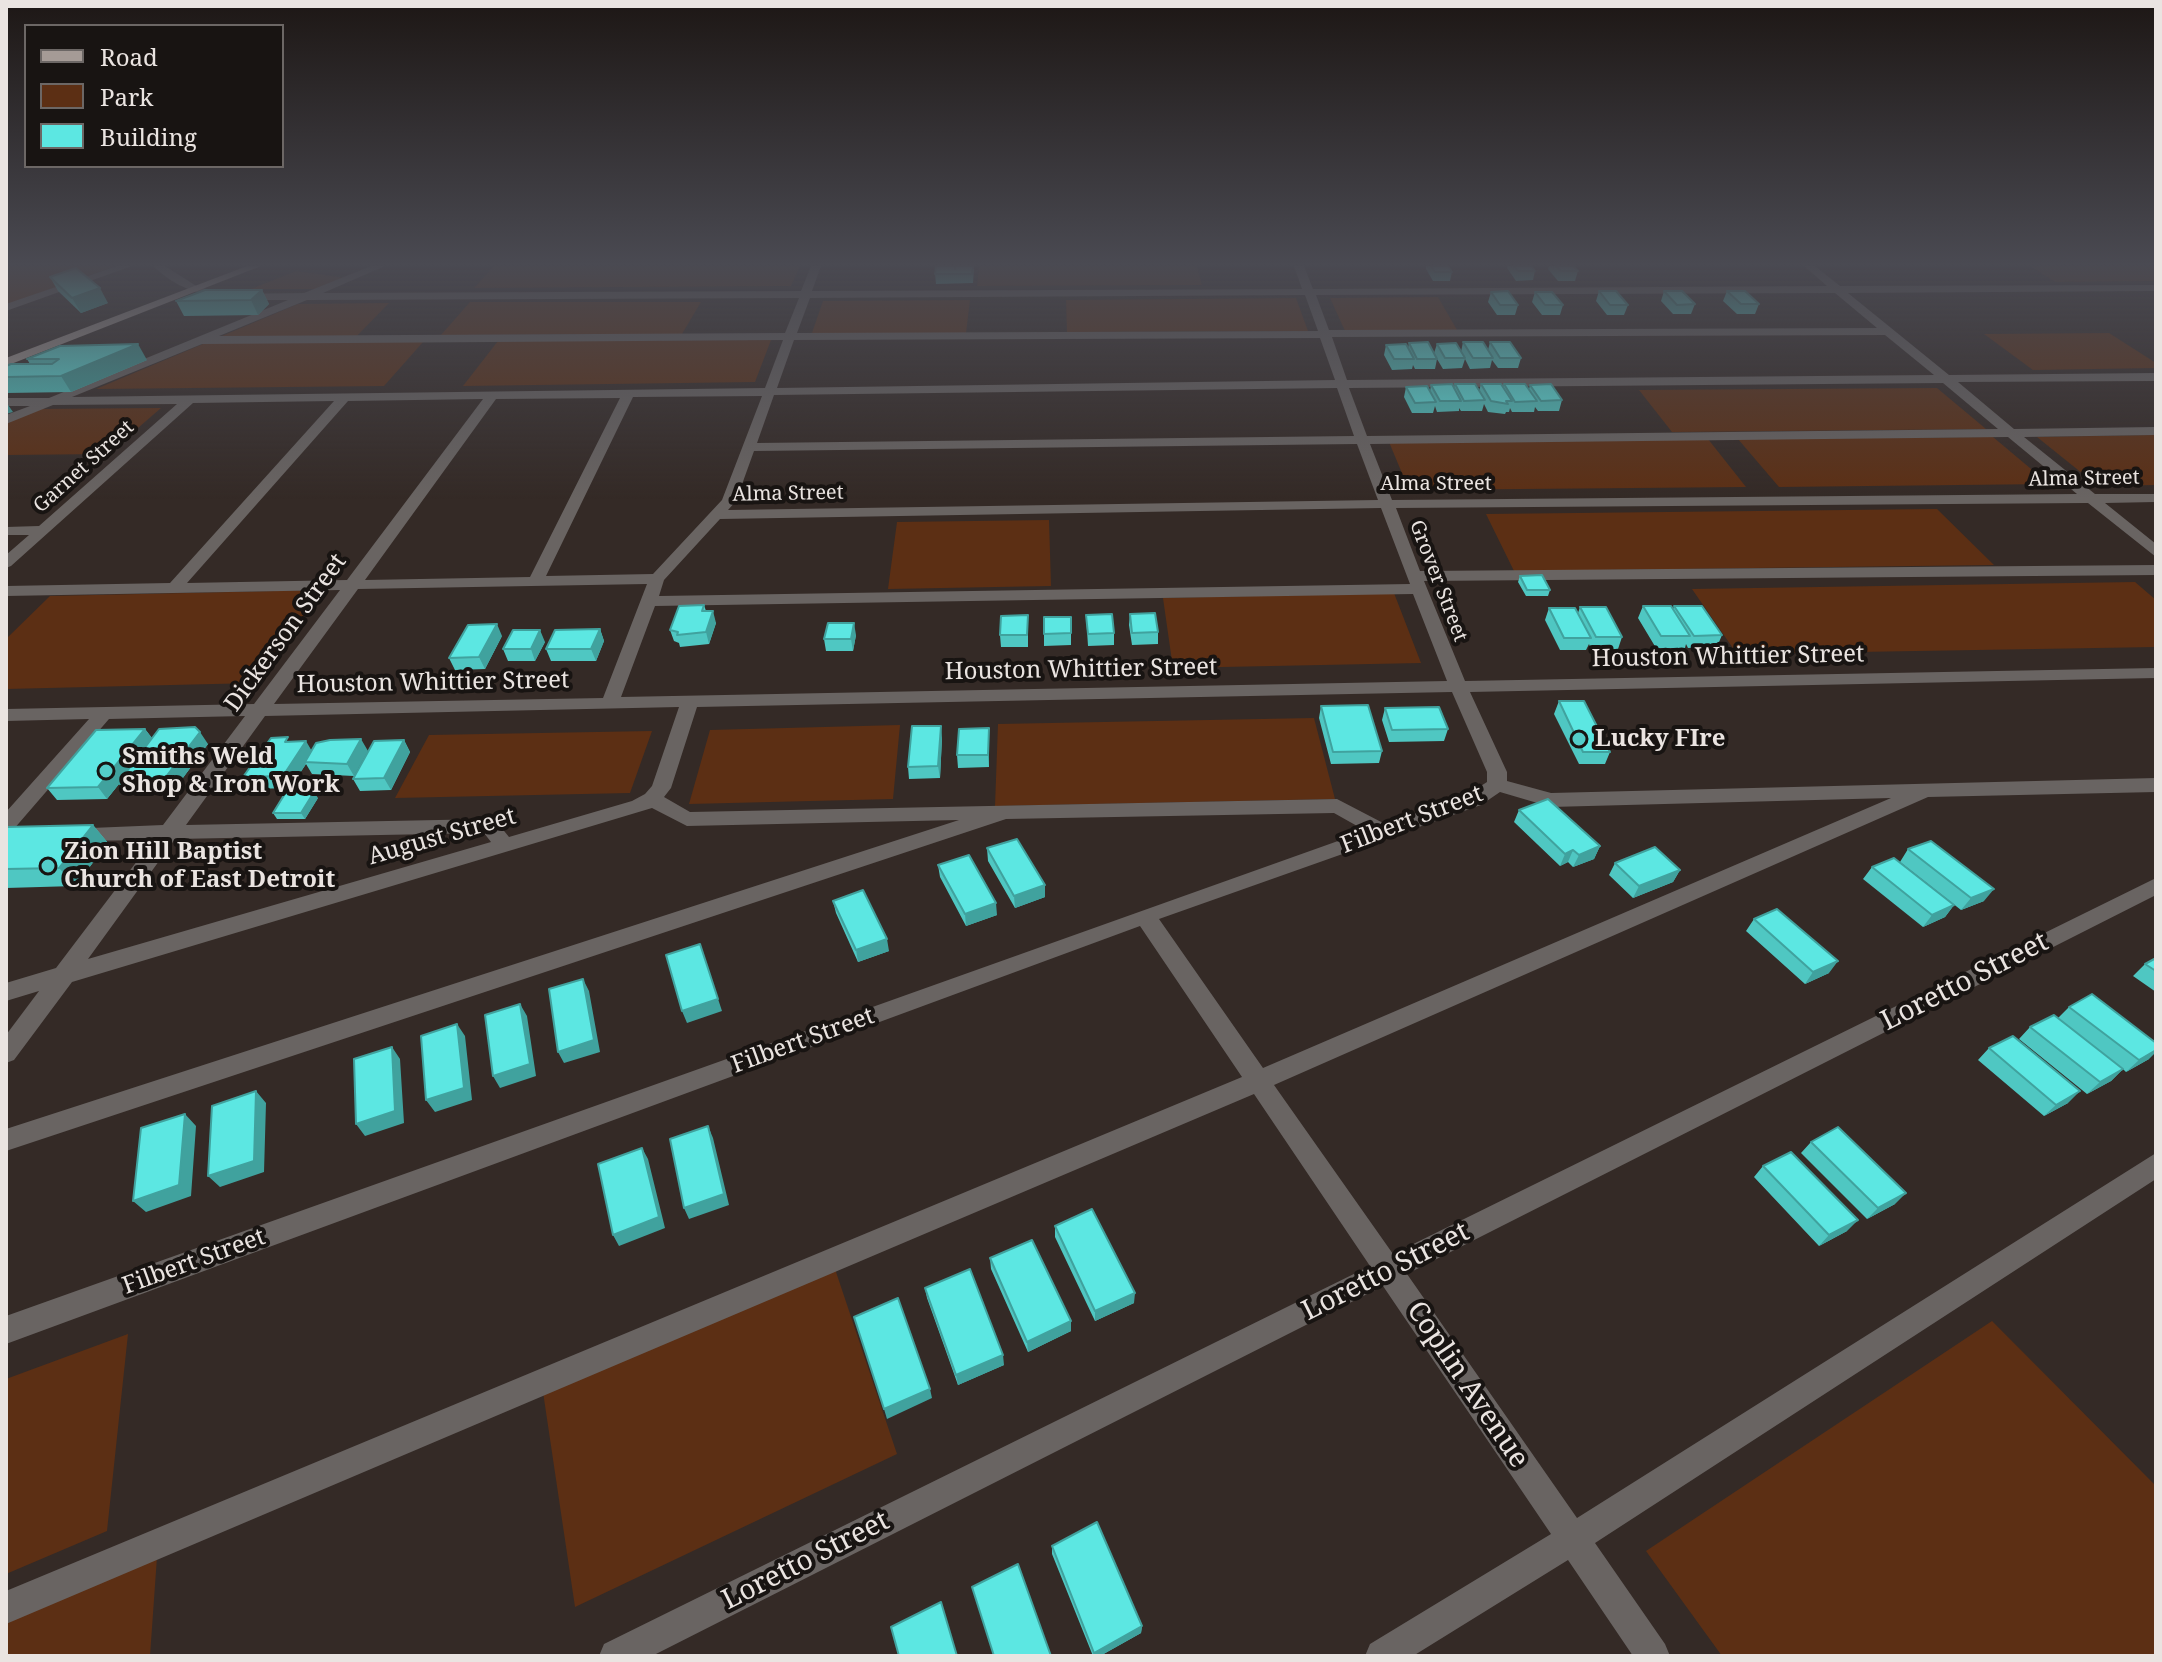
<!DOCTYPE html>
<html>
<head>
<meta charset="utf-8">
<style>
	body { margin:0 }
	#map { position:relative; width:2162px; height:1662px; overflow:hidden; background:#342a26; font-family:"Noto Serif",serif }
	canvas { display:block }
	.frame { position:absolute; inset:0; border:8px solid #eae4e1; pointer-events:none }
	.legend { position:absolute; left:24px; top:24px; width:260px; height:144px; box-sizing:border-box; background:#181412; border:2px solid #6c6765; margin:0; padding:10px 14px; list-style:none; font-size:24px; color:#eae4e1 }
	.legend li { display:flex; align-items:center; gap:16px; height:40px }
	.legend b { width:40px; border:2px solid #6c6765 }
</style>
</head>
<body>
<div id="map">
<canvas width="2162" height="1662"></canvas>
<div class="frame"></div>
<ul class="legend">
<li><b style="height:10px;background:#a59b96"></b>Road</li>
<li><b style="height:22px;background:#5c2f14"></b>Park</li>
<li><b style="height:22px;background:#5ce7e2"></b>Building</li>
</ul>
</div>
<script>
const ctx = document.querySelector('canvas').getContext('2d');
ctx.lineJoin = 'round';
function fill(path, color) { ctx.fillStyle = color; ctx.fill(path, 'evenodd'); }
function trace(path, color, width, dash) { ctx.strokeStyle = color; ctx.lineWidth = width; ctx.lineCap = dash ? 'butt' : 'round'; ctx.setLineDash(dash || []); ctx.stroke(path); }
function label(font, color, halo, rows, align = 'center') {
  ctx.font = font + ' "Noto Serif",serif'; ctx.lineWidth = 8; ctx.setLineDash([]); ctx.textBaseline = 'middle'; ctx.strokeStyle = halo; ctx.fillStyle = color; for (const [text, x, y, turn = 0] of rows) {
    ctx.save(); ctx.translate(x, y); ctx.rotate((+turn || 0) * Math.PI / 180); ctx.textAlign = isNaN(turn) ? turn : align; if (halo) ctx.strokeText(text, 0, 0); ctx.fillText(text, 0, 0); ctx.restore();
  }
}
fill(new Path2D(`
	M6,266H116L6,305Z
	M494,266H800L791,286L474,288Z
	M979,266H1197L1202,285L977,286Z
	M2030,266H2156V281L2055,282Z
	M296,271L346,278L318,289H251Z
	M1438,297L1457,330L1345,331L1330,298Z
	M1296,298L1308,331L1067,332L1066,300Z
	M970,300L966,333H812L823,301Z
	M470,302H701L682,334L441,335Z
	M389,303L351,342H423L384,386L96,389L298,304Z
	M2109,333L2156,363V368L2033,370L1984,334Z
	M771,340L755,382L463,386L498,341Z
	M1937,388L1986,429L1672,432L1639,390Z
	M161,408L108,454L6,455V422L37,409Z
	M2156,435V485L2098,486L2037,437Z
	M1993,437L2049,484L1779,487L1738,439Z
	M1708,439L1746,487L1409,490L1389,442Z
	M1937,509L1994,565L1514,571L1486,514Z
	M1049,520L1051,586L888,589L897,522Z
	M2135,582L2156,600V647L1737,654L1692,589Z
	M323,590L255,683L6,689V639L50,596Z
	M1394,593L1421,663L1173,668L1163,598Z
	M1314,718L1335,799L995,806L998,724Z
	M900,725L893,799L689,804L710,730Z
	M652,731L630,793L395,798L429,735Z
	M835,1269L897,1454L575,1607L543,1392Z
	M1992,1321L2156,1486V1656H1722L1646,1551Z
	M128,1334L107,1531L6,1574V1379Z
	M157,1557L150,1656H6V1620Z`), '#5c2f14');
fill(new Path2D(`
	M117,266H132L6,311V304Z
	M153,266H165L198,287L227,294L304,293L371,266H385L323,293L801,291L811,266H821L812,291L1302,289L1294,266H1304L1313,289L1827,286L1804,266H1815L1840,286L2156,285V291L1848,293L1949,375L2156,373V381L1958,382L2014,429L2156,427V435L2024,437L2095,494H2156V502L2105,503L2156,544V557L2088,503L1396,508L1420,571L2156,565V575L1424,581L1465,681L2156,668V678L1470,692L1507,772V781L1551,793L2156,778V792L1928,797L1274,1085L1393,1254L2156,878V895L1407,1274L1577,1518L2156,1153V1179L1595,1543L1665,1644L1670,1656H1633L1568,1560L1413,1656H1365L1370,1644L1551,1534L1383,1286L652,1656H599L604,1644L1370,1266L1254,1094L6,1624V1591L1242,1077L1140,926L6,1344V1316L1366,831L1334,813L1006,819L6,1151V1129L959,820L687,826L652,808L72,982L14,1060L6,1063V1035L39,991L6,1001V983L56,968L153,840L74,841L67,839L64,834L67,829L163,825L245,716L109,719L13,830L6,832V812L89,719L6,721V709L254,704L340,590L6,596V586L170,583L334,401L193,403L11,566L6,568V555L29,535H6V527L39,526L177,404L53,405L6,424V415L30,406H6V398H49L288,300C238,300 191,303 153,266ZM1835,293L1877,328L1329,330L1316,295ZM1305,295L1318,331L797,333L810,298ZM799,298L785,333L219,336L307,300ZM1885,335L1934,375L1347,380L1332,337ZM1320,338L1335,380L777,388L794,340ZM783,340L765,388L72,397L202,344ZM1943,383L1998,429L1367,436L1349,388ZM1337,388L1354,436L757,443L774,395ZM762,396L722,500L653,574L546,576L633,397ZM620,398L530,577L365,580L496,399ZM483,399L347,580L187,583L348,401ZM2008,437L2077,494L1392,500L1370,444ZM1357,444L1378,500L728,510L736,501L754,451ZM1381,508L1410,584L659,596L664,580L720,519ZM647,584L603,698L274,704L358,589ZM1413,594L1447,681L621,697L655,606ZM1452,692L1487,772V782L1467,795L1385,824L1337,799L690,812L664,797L671,788L697,707ZM679,707L652,786L645,794L632,801L509,837L496,821L489,819L186,825L265,716ZM1500,792L1551,807L1891,798L1263,1068L1159,919L1481,805ZM484,833L491,842L88,959L175,839Z`), '#696462');
fill(new Path2D(`
	M247,266H261L6,366V358Z`), '#a59b96');
fill(new Path2D(`
	M1426,266H1431L1452,272L1450,281H1433L1426,269Z
	M1507,266H1531L1535,271L1533,280L1516,281L1507,268Z
	M1549,266H1573L1578,271L1575,281H1558L1548,269Z
	M974,269L973,283L936,284L935,274Z
	M50,277L108,303L81,313L58,291Z
	M262,290L269,304L258,315L184,316L176,301Z
	M1599,291L1628,305L1624,315H1607L1596,301Z
	M1664,291L1695,304L1691,314H1673L1661,301Z
	M1727,291L1759,304L1755,314H1737L1723,301Z
	M1491,292L1518,305L1515,315H1497L1488,302Z
	M1535,292L1563,305L1560,315H1542L1532,302Z
	M1463,342L1488,350L1490,342L1521,358L1518,368H1498L1492,360L1490,368L1470,369L1465,359L1462,368L1443,369L1437,359L1435,369H1415L1413,365L1412,369L1392,370L1384,355L1386,345L1408,348L1409,343L1434,353L1437,344L1461,352Z
	M27,359L147,360L71,392L6,393V366L30,364Z
	M1455,384L1479,391L1481,384L1503,387L1504,384L1529,389L1530,385L1562,400L1559,411H1538L1535,407L1534,412H1512L1510,408L1509,412H1506L1505,414L1488,412L1484,404L1482,411H1461L1459,408V411L1437,412L1435,406L1433,413H1412L1404,397L1406,387L1430,391L1431,385L1454,388Z
	M1520,576L1550,590L1548,596H1526L1518,582Z
	M704,605L706,611L716,623L709,644L680,647L679,643L674,641L670,630Z
	M1643,606L1673,609L1674,606L1722,635L1717,647L1688,648L1686,644L1685,648H1656L1638,618Z
	M1580,607L1622,637L1618,649H1591L1589,644L1586,650H1560L1545,620L1549,608L1578,613Z
	M1130,614L1158,632V644L1132,645L1129,625Z
	M1086,615L1114,633V645L1088,646Z
	M1044,617H1071V645L1044,646Z
	M1028,627V647H1001L1000,635Z
	M600,629L604,641L596,661H551L546,649Z
	M856,635L853,651H826L824,639Z
	M502,636L485,669L455,670L449,658Z
	M545,642L535,661H508L503,649Z
	M1559,701L1610,752L1605,764H1579L1554,714Z
	M1321,706L1382,751L1379,763L1331,764L1319,718Z
	M1385,708L1448,729L1444,741L1389,742L1382,720Z
	M145,729L152,738L208,744L171,794L127,795L119,784L107,799L57,800L47,788Z
	M942,738L940,778L909,779L908,767Z
	M361,739L354,776L312,774L306,764L290,788L252,789L243,777L291,742L312,751Z
	M404,740L410,752L391,790L360,791L353,779Z
	M989,740V767L958,768L957,755Z
	M318,798L305,819H277L273,813Z
	M1519,810L1600,846L1594,859L1573,867L1568,862L1560,866L1514,822Z
	M93,825L108,843L75,886L6,888V827Z
	M987,848L1045,885V897L1015,908L988,861Z
	M1908,849L1984,901L1961,910L1900,862Z
	M1615,863L1680,870L1673,882L1633,898L1609,875Z
	M938,865L997,915L966,926L940,877Z
	M1872,867L1954,905L1945,917L1923,927L1863,879Z
	M833,901L889,951L858,962L836,913Z
	M1754,919L1829,973L1805,984L1746,931Z
	M2156,958V992L2133,976L2145,964Z
	M2069,1007L2149,1059L2126,1072L2123,1069L2111,1081L2087,1094L2019,1039L2030,1027L2058,1018Z
	M1989,1048L2068,1103L2044,1116L1978,1060Z
	M1811,1142L1895,1204L1867,1219L1801,1153Z
	M1763,1166L1847,1231L1819,1246L1754,1177Z
	M1055,1226L1134,1303L1095,1321L1055,1237Z
	M990,1258L1071,1321V1331L1028,1352L991,1269Z
	M925,1288L1004,1365L958,1385L927,1298Z
	M1052,1546L1142,1626L1141,1633L1100,1656H1093L1052,1554Z`), '#4fc7c2');
fill(new Path2D(`
	M100,288L108,303L81,313L72,298Z
	M262,290L269,304L258,315L251,300Z
	M138,344L147,360L71,392L61,376Z
	M6,402L13,412L6,414Z
	M713,611L716,623L709,644L706,632Z
	M854,623L856,635L853,651L851,639Z
	M497,624L502,636L485,669L479,657Z
	M600,629L604,641L596,661L591,649Z
	M540,630L545,642L535,661L531,649Z
	M941,726L942,738L940,778L938,766Z
	M989,728V767L988,755Z
	M145,729L154,741L118,783L119,784L107,799L98,787Z
	M200,732L208,744L171,794L162,782Z
	M361,739L368,751L354,776L347,764Z
	M404,740L410,752L391,790L384,778Z
	M306,741L313,753L305,762L306,764L290,788L283,776Z
	M314,792L318,798L305,819L301,813Z
	M93,825L108,843L75,886L59,868Z
	M1600,846L1594,859L1573,867L1579,855Z
	M1573,850L1568,862L1560,866L1565,854Z
	M1680,870L1673,882L1633,898L1639,886Z
	M1045,885V897L1015,908L1014,896Z
	M1994,889L1984,901L1961,910L1971,898Z
	M996,903L997,915L966,926L965,914Z
	M1954,905L1945,917L1923,927L1932,915Z
	M887,939L889,951L858,962L856,950Z
	M700,944L722,1011L687,1023L682,1011Z
	M1838,961L1829,973L1805,984L1813,972Z
	M583,979L589,991L600,1052L564,1063L558,1052Z
	M520,1004L527,1016L536,1076L500,1088L493,1076Z
	M457,1024L465,1036L472,1100L435,1112L426,1100Z
	M392,1047L400,1059L404,1123L365,1136L356,1124Z
	M2156,1050V1052L2149,1059L2126,1072L2139,1060Z
	M2123,1069L2111,1081L2087,1094L2100,1082Z
	M256,1091L266,1103L264,1172L220,1187L208,1176Z
	M2080,1091L2068,1103L2044,1116L2056,1105Z
	M185,1114L196,1126L191,1196L146,1212L133,1201Z
	M708,1126L713,1138L729,1205L689,1219L684,1208Z
	M642,1148L648,1159L665,1228L619,1246L613,1235Z
	M1906,1193L1895,1204L1867,1219L1878,1208Z
	M1858,1220L1847,1231L1819,1246L1829,1235Z
	M1135,1293L1134,1303L1095,1321V1311Z
	M1071,1321V1331L1028,1352L1027,1342Z
	M1003,1355L1004,1365L958,1385L956,1375Z
	M930,1389L932,1398L887,1419L884,1409Z
	M1142,1626L1141,1633L1100,1656H1094V1653Z`), '#40a29e');
const building = new Path2D(`
	M936,266H955V269L956,266H973L972,274H935Z
	M1431,266H1448L1452,272H1435Z
	M1514,266H1531L1535,271H1518Z
	M1556,266H1573L1578,271H1561Z
	M76,268L100,288L72,298L50,277Z
	M205,290H262L251,300L176,301Z
	M1508,291L1518,305H1500L1491,292Z
	M1599,291H1616L1628,305H1610Z
	M1664,291H1682L1695,304L1677,305Z
	M1727,291H1745L1759,304H1741Z
	M1535,292H1552L1563,305H1545Z
	M1428,342L1437,359H1417L1409,343Z
	M1463,342H1483L1493,358H1473Z
	M1490,342H1510L1521,358H1500Z
	M1456,343L1465,358H1445L1437,344Z
	M138,344L61,376L6,377V366L11,364H52L59,359H27L60,346Z
	M1406,344L1414,359H1394L1386,345Z
	M1452,384L1461,401H1440L1431,385Z
	M1455,384H1475L1485,400L1464,401Z
	M1481,384H1501L1512,401H1506L1508,404L1491,401Z
	M1504,384H1525L1537,401L1515,402Z
	M1551,384L1562,400L1541,401L1530,385Z
	M1427,386L1436,402L1415,403L1406,387Z
	M1542,575L1550,590H1527L1520,576Z
	M704,605L702,611H713L706,632L677,635L678,632L670,630L679,606Z
	M1643,606H1671L1690,636H1661Z
	M1674,606H1702L1722,635L1694,636Z
	M1580,607H1606L1622,637H1596Z
	M1549,608H1575L1591,638H1564Z
	M1155,613L1158,632L1132,633L1130,614Z
	M1112,614L1114,633L1088,634L1086,615Z
	M1028,615L1027,635H1000L1001,616Z
	M1044,617H1071V633L1044,634Z
	M828,623H854L851,639H824Z
	M497,624L479,657L449,658L468,625Z
	M600,629L591,649H546L555,630Z
	M513,630H540L531,649H503Z
	M1559,701H1584L1610,752H1583Z
	M1368,705L1382,751L1333,752L1321,706Z
	M1439,707L1448,729L1392,730L1385,708Z
	M912,726H941L938,766L908,767Z
	M195,727L200,732L162,782L118,783L159,729Z
	M989,728L988,755H957L959,729Z
	M145,729L98,787L47,788L96,730Z
	M288,737L285,742L306,741L283,776L243,777L271,738Z
	M361,739L347,764L305,762L316,743L330,740Z
	M404,740L384,778L353,779L374,741Z
	M286,792H314L301,813H273Z
	M1548,799L1600,846L1579,855L1573,850L1565,854L1519,810Z
	M93,825L59,868L6,869V827Z
	M1017,839L1045,885L1014,896L987,848Z
	M1931,841L1994,889L1971,898L1908,849Z
	M1655,847L1680,870L1639,886L1615,863Z
	M969,855L996,903L965,914L938,865Z
	M1894,858L1954,905L1932,915L1872,867Z
	M863,890L887,939L856,950L833,901Z
	M1777,909L1838,961L1813,972L1754,919Z
	M700,944L718,999L682,1011L666,955Z
	M2156,958V971L2145,964Z
	M583,979L594,1040L558,1052L549,989Z
	M2092,994L2156,1043V1050L2139,1060L2069,1007Z
	M520,1004L530,1064L493,1076L485,1015Z
	M2054,1015L2123,1069L2100,1082L2030,1027Z
	M457,1024L464,1088L426,1100L421,1036Z
	M2013,1036L2080,1091L2056,1105L1989,1048Z
	M392,1047L395,1111L356,1124L354,1059Z
	M256,1091L254,1161L208,1176L212,1106Z
	M185,1114L179,1185L133,1201L141,1128Z
	M708,1126L724,1194L684,1208L670,1139Z
	M1838,1127L1906,1193L1878,1208L1811,1142Z
	M642,1148L659,1217L613,1235L598,1164Z
	M1791,1152L1858,1220L1829,1235L1763,1166Z
	M1092,1209L1135,1293L1095,1311L1055,1226Z
	M1032,1240L1071,1321L1027,1342L990,1258Z
	M970,1269L1003,1355L956,1375L925,1288Z
	M898,1298L930,1389L884,1409L854,1317Z
	M1097,1522L1142,1626L1094,1653L1052,1546Z
	M1018,1564L1051,1656H994L972,1587Z
	M941,1602L957,1656H899L891,1627Z`);
fill(building, '#5ce7e2');
trace(building, '#40a29e', 2);
const sky = ctx.createLinearGradient(0, 0, 0, 499);
sky.addColorStop(0, '#1d1715');
sky.addColorStop(0.53, '#4a4a52');
sky.addColorStop(1, '#4a4a5200');
ctx.fillStyle = sky;
ctx.fillRect(0, 0, 2162, 499);
for (const [x, y, r, color] of [
	[1579,739,8,"#53cdc9"],
	[106,771,8,"#53cdc9"],
	[48,866,8,"#53cdc9"]
]) { const dot = new Path2D(); dot.arc(x, y, r, 0, 2 * Math.PI); ctx.fillStyle = color; ctx.fill(dot); trace(dot, '#181412', 3); }
label('20px', '#eae4e1', '#181412', [
	["Garnet Street",84,467,-42],
	["Alma Street",2084,479,-1],
	["Alma Street",1436,484],
	["Alma Street",788,494,-1],
	["Grover Street",1438,581,69]
]);
label('24px', '#eae4e1', '#181412', [
	["Dickerson Street",286,633,-54],
	["Houston Whittier Street",1728,657,-1],
	["Houston Whittier Street",1081,670,-1],
	["Houston Whittier Street",433,683,-1],
	["Filbert Street",1412,820,-21],
	["August Street",442,837,-16],
	["Filbert Street",803,1041,-20],
	["Filbert Street",194,1262,-20]
]);
label('bold 24px', '#eae4e1', '#181412', [
	["Lucky FIre",1595,739],
	["Smiths Weld",122,757],
	["Shop & Iron Work",122,785],
	["Zion Hill Baptist",64,852],
	["Church of East Detroit",64,880]
], 'left');
label('28px', '#eae4e1', '#181412', [
	["Loretto Street",1965,982,-27],
	["Loretto Street",1386,1272,-27],
	["Coplin Avenue",1467,1385,56],
	["Loretto Street",806,1561,-27]
]);
</script>
</body>
</html>
